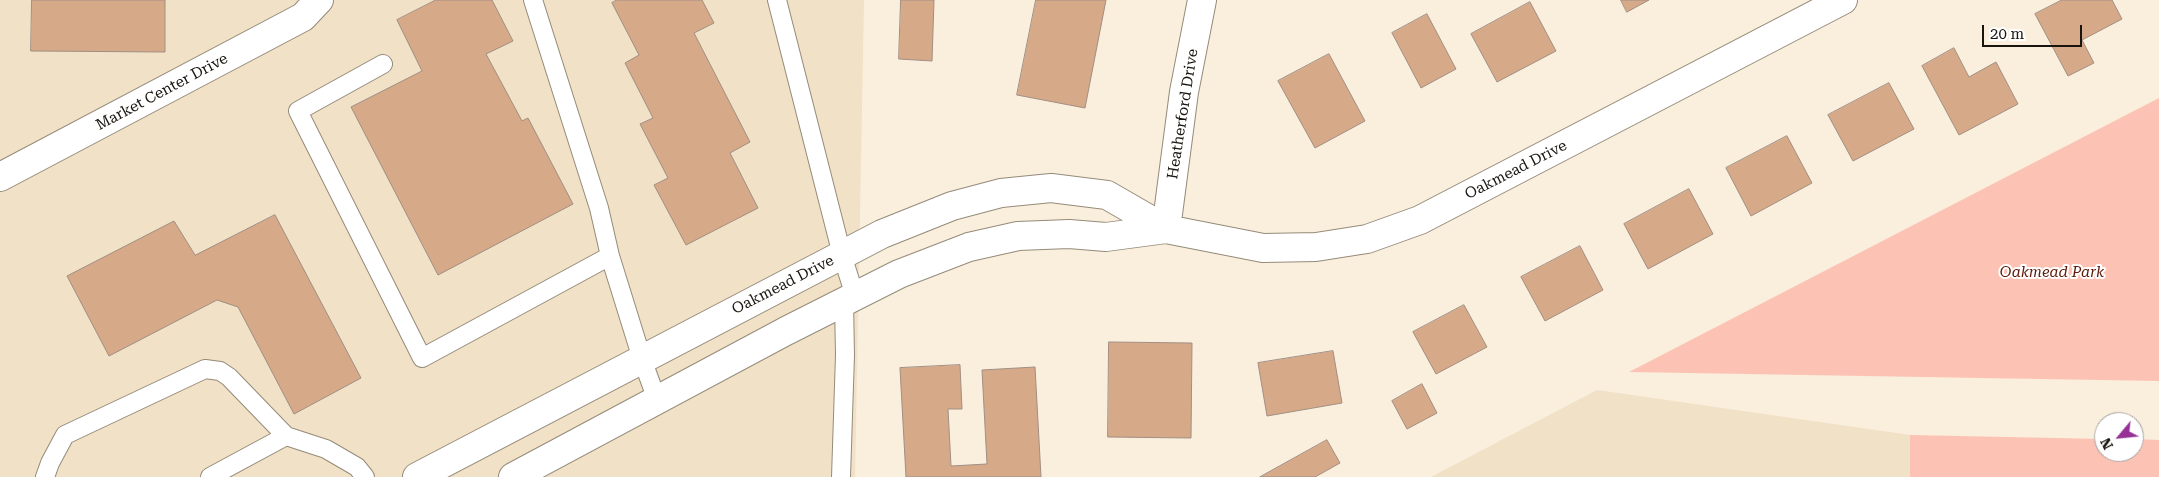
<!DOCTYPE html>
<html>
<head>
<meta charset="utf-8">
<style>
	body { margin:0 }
	#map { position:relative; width:2159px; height:477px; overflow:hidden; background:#faeedc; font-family:"Roboto Serif",serif }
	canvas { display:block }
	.north { position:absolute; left:2094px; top:412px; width:50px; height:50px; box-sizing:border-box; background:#fff; border:1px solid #a3a19f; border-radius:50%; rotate:242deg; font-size:14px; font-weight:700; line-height:20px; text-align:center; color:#18140e }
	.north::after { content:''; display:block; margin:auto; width:18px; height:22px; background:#963196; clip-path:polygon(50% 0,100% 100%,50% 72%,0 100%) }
	.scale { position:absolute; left:1982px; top:25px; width:100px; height:22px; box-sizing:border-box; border:2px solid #18140e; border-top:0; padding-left:6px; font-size:15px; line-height:18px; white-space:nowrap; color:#18140e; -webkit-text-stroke:4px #fff; paint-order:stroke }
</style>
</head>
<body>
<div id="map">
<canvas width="2159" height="477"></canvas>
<div class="north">N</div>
<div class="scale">20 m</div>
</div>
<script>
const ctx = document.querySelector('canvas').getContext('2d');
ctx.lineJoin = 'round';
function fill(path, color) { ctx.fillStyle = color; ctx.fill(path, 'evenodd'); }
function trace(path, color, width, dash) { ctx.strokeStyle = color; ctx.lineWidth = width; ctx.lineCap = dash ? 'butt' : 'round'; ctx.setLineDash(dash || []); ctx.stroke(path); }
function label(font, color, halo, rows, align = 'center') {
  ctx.font = font + ' "Roboto Serif",serif'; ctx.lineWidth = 4; ctx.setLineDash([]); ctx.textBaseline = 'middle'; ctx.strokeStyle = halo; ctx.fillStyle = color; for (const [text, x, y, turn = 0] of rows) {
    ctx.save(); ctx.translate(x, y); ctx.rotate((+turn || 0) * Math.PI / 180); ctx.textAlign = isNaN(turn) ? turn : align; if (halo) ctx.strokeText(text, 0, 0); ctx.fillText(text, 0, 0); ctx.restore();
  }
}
fill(new Path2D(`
	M0,0H864L855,477H0Z
	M1597,390L1910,435V477H1431Z`), '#f0e1c7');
fill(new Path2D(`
	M2159,98V381L1629,372Z
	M1910,435L2104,439V452H2134V439L2159,440V477H1910Z`), '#fcc3b5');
const building = new Path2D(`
	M32,0H165V52L31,51Z
	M436,0H492L513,41L486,54L522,121L528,118L573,204L438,275L351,107L422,71L397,20Z
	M617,0H702L714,23L694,33L750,142L730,153L758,208L686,245L654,185L668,178L640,124L653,118L625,63L639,55L612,3Z
	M901,0H934L932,61L899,59Z
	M1036,0H1106L1085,108L1017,95Z
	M1621,0H1649L1627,12Z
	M2062,0H2112L2122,19L2082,40L2094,63L2068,76L2035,14Z
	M1530,2L1556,51L1497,82L1471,34Z
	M1427,14L1456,69L1421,88L1392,33Z
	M1954,48L1969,77L1996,62L2018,104L1959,135L1922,66Z
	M1329,54L1365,121L1315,148L1278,81Z
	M1889,83L1914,129L1853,161L1828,115Z
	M1787,136L1812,183L1751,216L1726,168Z
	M1689,189L1713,234L1648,269L1624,224Z
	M275,215L361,378L294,414L238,307L217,300L109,356L67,276L174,221L195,255Z
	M1580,246L1603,290L1545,321L1521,277Z
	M1464,305L1487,347L1436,374L1413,332Z
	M1109,342L1192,343L1191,438L1108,437Z
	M1333,351L1342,403L1267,416L1258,363Z
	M960,365L962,409H948L951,466L987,464L982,370L1035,367L1041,477H906L900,368Z
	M1422,384L1437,413L1407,429L1392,401Z
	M1327,440L1340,463L1315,477H1260Z`);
fill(building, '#d6a988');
trace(building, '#a18f83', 1);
const lane = new Path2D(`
	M533,0L599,208L610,256L642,359L657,400
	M777,0L842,255L855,296
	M383,64L298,111L422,358L610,256
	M45,477L50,463L65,435L205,369L220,371L229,377L286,436L326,449L357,467L365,477
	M210,477L286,436
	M841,477L845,355L844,302`);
const street = new Path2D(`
	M0,177L303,17L319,0
	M1166,229L1184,92L1202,0
	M417,477L882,234L952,206L1001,193L1051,188L1107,195L1166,229
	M513,477L786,331L899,274L969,247L1018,236L1069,234L1106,237L1166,229L1263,248L1316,247L1367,239L1420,220L1843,0`);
trace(lane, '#958b7a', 20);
trace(street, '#958b7a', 30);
trace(lane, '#fff', 18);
trace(street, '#fff', 28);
label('15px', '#18140e', '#fff', [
	["Market Center Drive",162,92,-28],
	["Heatherford Drive",1183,114,-81],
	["Oakmead Drive",1516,170,-27],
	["Oakmead Drive",783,285,-27]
]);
label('italic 15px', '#5c1a09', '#fff', [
	["Oakmead Park",2052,273]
]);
</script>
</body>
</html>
